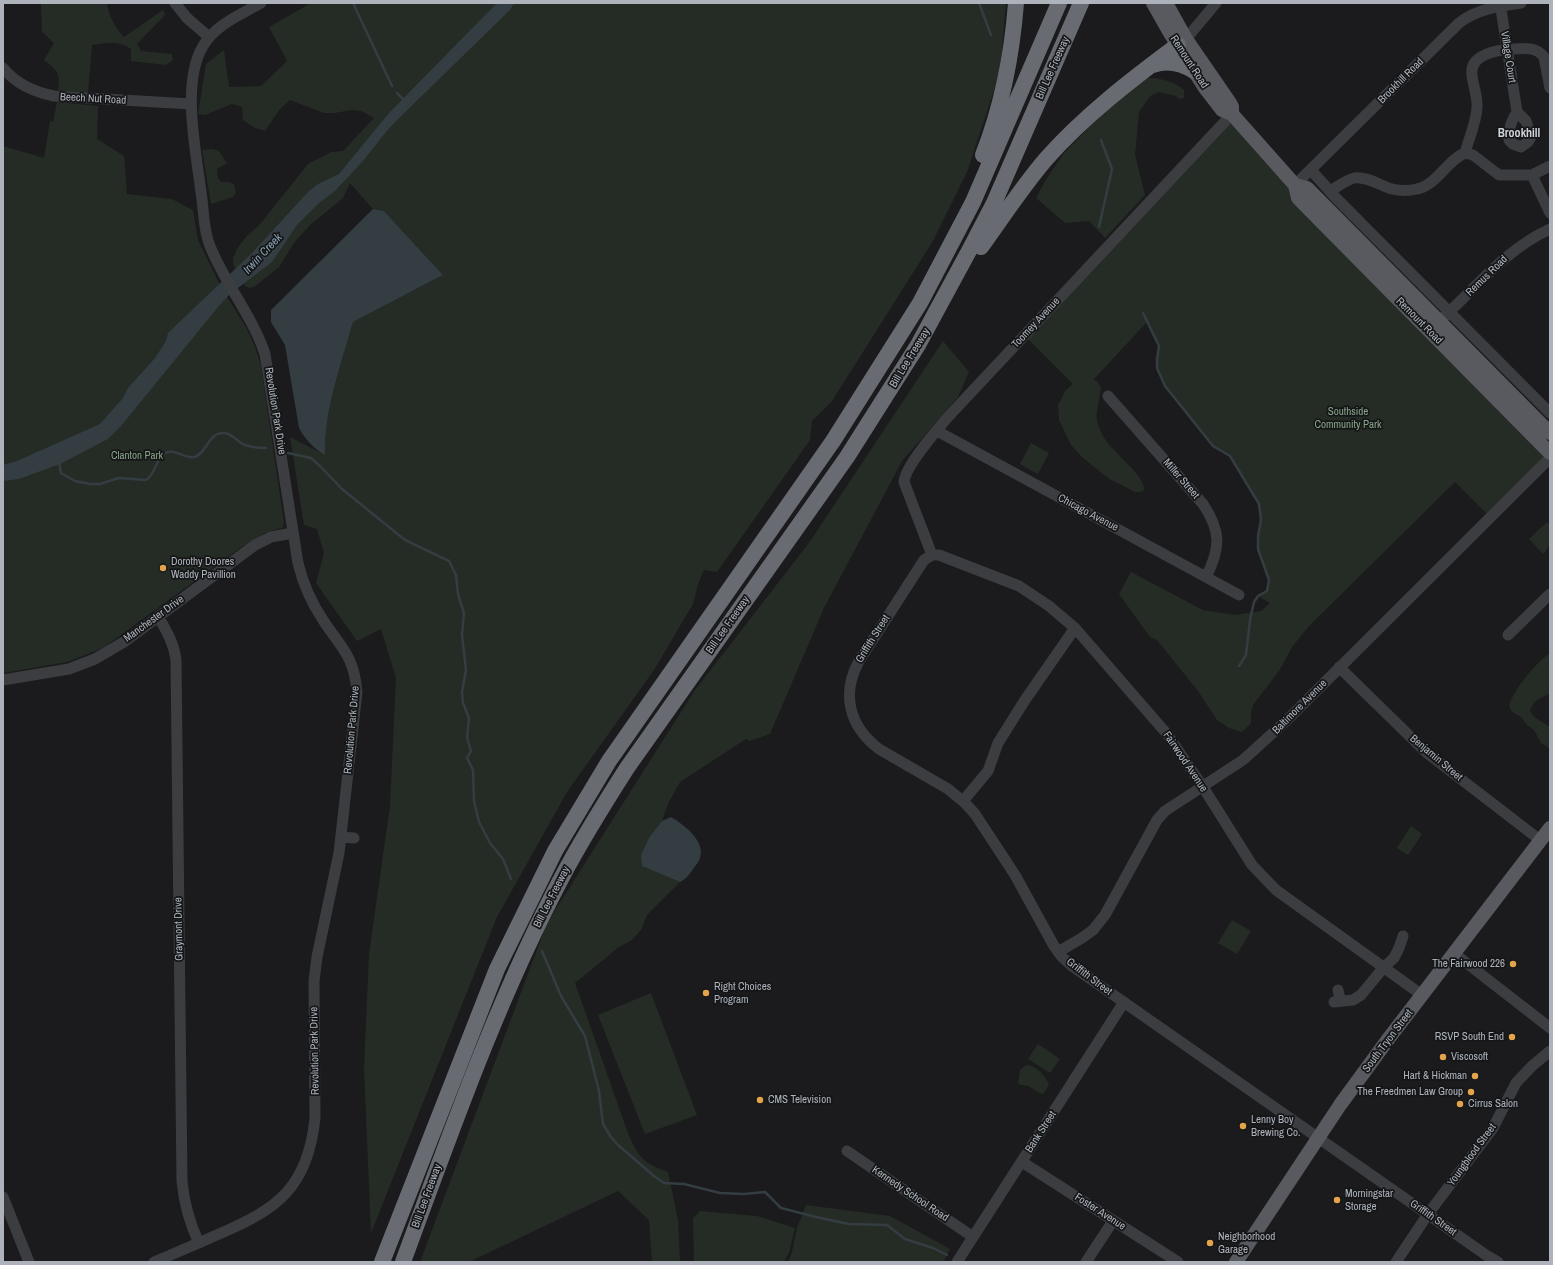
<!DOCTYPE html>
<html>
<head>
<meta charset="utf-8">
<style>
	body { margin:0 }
	#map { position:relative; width:1553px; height:1265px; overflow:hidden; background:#1b1b1d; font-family:"Archivo Narrow",sans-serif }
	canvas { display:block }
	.frame { position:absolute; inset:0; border:4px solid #aeb3bb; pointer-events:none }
</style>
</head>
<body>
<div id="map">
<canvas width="1553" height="1265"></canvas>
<div class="frame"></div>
</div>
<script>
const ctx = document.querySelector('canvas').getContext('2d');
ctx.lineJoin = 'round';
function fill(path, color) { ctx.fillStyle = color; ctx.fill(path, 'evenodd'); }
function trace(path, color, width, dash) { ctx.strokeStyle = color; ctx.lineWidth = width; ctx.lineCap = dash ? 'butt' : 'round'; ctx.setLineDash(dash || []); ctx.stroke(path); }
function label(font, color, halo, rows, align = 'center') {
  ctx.font = font + ' "Archivo Narrow",sans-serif'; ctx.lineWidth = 3.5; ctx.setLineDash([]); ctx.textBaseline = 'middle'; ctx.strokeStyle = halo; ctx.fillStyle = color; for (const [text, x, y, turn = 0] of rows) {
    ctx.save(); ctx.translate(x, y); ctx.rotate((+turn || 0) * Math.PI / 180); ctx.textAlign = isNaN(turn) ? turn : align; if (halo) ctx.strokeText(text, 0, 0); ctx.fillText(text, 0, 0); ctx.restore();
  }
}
fill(new Path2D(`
	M41,3H107C108,15 116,29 124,37L163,10L165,15L137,44L141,51L172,54L173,60L166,65L131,61V49C118,40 107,43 92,45L88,93L58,90C61,74 57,70 44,60L54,43L42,32Z
	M311,3H1006L1000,72L967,172L933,241L832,401L812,421L810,440L717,572L704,570L698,584L693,604L654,670L567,792L497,917L371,1233L364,1069L369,954L390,806L396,678L381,629L357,641L316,583L324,553L317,529L304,525L290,437L325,455C324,410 341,365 353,322L443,275L384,211L373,209L350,183L343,198L310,225L294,243L279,267L254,287L249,288L245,286L233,264V258L237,249L246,237L261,223L308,164L331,152L343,151L374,118L361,111L351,110L335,113H324L290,100L280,109L265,131L255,128L243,120L242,107L232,104L205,115L198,114L206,64L224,50L229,87L261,86L287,61L269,27Z
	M1152,78C1164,79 1175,82 1184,90V98L1179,99L1176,96L1159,92L1150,96L1139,112L1135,155L1145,195L1105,238L1089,221L1065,223L1036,198L1047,178L1064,153L1104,112L1142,79Z
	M57,102L98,106L97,139L124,156L127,194L172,199L193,210L198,240L221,287L247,329L255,347L261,366L284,522L283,527L281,528L265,533L240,548L103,648L67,662L3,673V146L44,158L50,121L53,122Z
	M1232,114L1550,453L1490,517L1455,482L1309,626L1292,647L1279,671L1253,705L1251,713V723L1242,732L1229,728L1217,720L1198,691L1157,640L1150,637L1119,594L1131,572L1203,610L1235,615L1261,611L1270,603L1258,596L1267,591L1269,580L1258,549V536L1261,520L1259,504L1230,456L1213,446L1165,386L1157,368V359L1159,346L1147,322L1093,380L1097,381L1101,388C1100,400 1094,413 1098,425C1100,430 1102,435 1105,439C1113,453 1145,475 1144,490L1140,492H1135L1108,478L1083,458L1071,445L1059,420L1058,405L1066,390L1073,384L1024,335Z
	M212,149L219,151L227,163L217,169L218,178L221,182H229L234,184L236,193L233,197L211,204L202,150Z
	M943,341L969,372L958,397L902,461L824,608L770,734L749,741L746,739L680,782L668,804L662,821L650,836L643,866L680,882L647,915L641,930L632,940L619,947L575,983L629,1136C640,1159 644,1163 668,1172L678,1220L680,1262H652L649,1220L618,1191L469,1262H420L547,923L695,690L809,543Z
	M1031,443L1049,453L1038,474L1020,464Z
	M1547,522L1550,525C1550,536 1552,546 1543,554L1529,539Z
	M1550,653V691L1549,694C1539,698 1533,701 1530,711L1534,717L1550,727V749L1541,743L1534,730L1527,725L1521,717L1512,712L1509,706C1513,691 1536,662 1550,653Z
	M1411,826L1422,834L1408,855L1397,848Z
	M1232,920L1251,931L1237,954L1218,943Z
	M651,993L697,1115L645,1134L598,1015Z
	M1038,1044L1060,1059L1050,1073L1028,1059Z
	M1026,1065C1037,1066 1045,1075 1049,1085L1043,1094C1033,1091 1031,1084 1020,1085L1018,1083L1020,1070Z
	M806,1205L890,1216L950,1249L943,1262H788L792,1252L797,1228Z
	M700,1211L757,1216L795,1228L789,1253L784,1262H694L693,1218Z`), '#252c25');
fill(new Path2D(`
	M497,3H514L510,10L396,121L385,133L363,161L335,191L319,203L297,225L272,262L230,294L218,307L121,426L108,439L60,464L19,479L3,481V465L17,461L100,424L123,398L128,388L155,358L166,341L168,333L253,252L308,192L318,184L339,174L389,113Z
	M373,209L384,211L443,275L353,322C341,365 324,410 325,455C315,450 304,438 299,428L285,345L271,322V310Z
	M671,817C683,824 706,841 700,858C699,862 695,866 693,869C689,875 686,879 680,882L642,866L641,855L650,836L662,821Z`), '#333d42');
trace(new Path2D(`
	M353,3L392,86
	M979,3L991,35
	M397,93L404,100
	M1099,227L1112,169L1101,140
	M1143,313L1159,346L1157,359V368L1165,386L1213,446L1230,456L1259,504L1261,520L1258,536V549L1269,580L1267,591L1258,596L1254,602L1250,620L1246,655L1239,666
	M288,453L311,458L321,467L342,489L405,540L449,561L456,575L458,594L464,613L462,635L466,670L462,692L463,703L469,718L467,738L471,751L467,758L473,770L474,801L479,822L490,843L503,859L511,879
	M59,462L61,473L75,481L90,484H100L119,478L146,480C156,474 155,459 165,453C175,448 184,459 194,457C207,454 208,432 224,433C232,433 237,442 245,445C251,447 259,448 266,448
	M542,951L561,996L585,1036L599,1091L603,1124L611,1137L618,1145L654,1176L664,1183L684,1184L720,1193L744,1194L765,1192L781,1208L816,1217L849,1224L887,1225L905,1239L933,1248L947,1255`), '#333d42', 2.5);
trace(new Path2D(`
	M175,3L187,18L209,37
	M1500,3L1517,112L1526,121L1531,137L1528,142L1521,147L1513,144L1509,140C1508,129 1511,121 1517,112
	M1186,39L1216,3
	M3,68C16,84 34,92 54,96L191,104
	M1465,153L1473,155L1499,175H1532L1550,166
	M1311,170L1335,197L1550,413
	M1532,175L1550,213
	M1295,185L1459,23C1477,9 1499,6 1521,3
	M1330,191C1337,187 1346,180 1354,178C1367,176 1381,186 1392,189C1400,191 1409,191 1417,189C1437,185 1447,160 1465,153C1469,138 1476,123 1477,108C1478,97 1473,86 1472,75C1469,54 1498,50 1513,49C1524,48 1537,47 1544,57L1550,88
	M1445,316C1478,285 1508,248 1550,229
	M1108,396L1203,504C1221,531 1221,548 1206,577
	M937,431L1239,595
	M932,555L904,482C905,466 937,430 948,417L1232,114
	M158,616C166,630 174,643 176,660L182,1181C184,1203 189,1222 199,1243
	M1508,635L1550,594
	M1339,667L1427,753L1540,840
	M3,680L69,669L95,659L124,642L255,545L271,537L293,533
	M963,801L988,771L998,743L1025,700L1075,628
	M341,837L354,838
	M1058,952L1082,938L1093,930L1105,915L1157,820L1165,811L1243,760L1286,721L1550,458
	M1455,954L1550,1028
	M1338,990L1340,999L1343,1001
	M1422,995L1276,890L1252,865L1203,787L1167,734L1075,628L1049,606L1019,586L939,555H932L924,560L859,661C841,694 849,726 879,749L948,789L965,803L975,814L1015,875L1054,946L1062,957L1072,966L1486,1255L1498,1262
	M1334,1002L1353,1000L1361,995L1384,967L1394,958L1399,948L1403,936
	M847,1151L973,1237
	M1022,1162L1178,1262
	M3,1197L29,1262
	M154,1262C175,1253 197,1244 219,1234C278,1209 308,1187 315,1118L314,981L317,957L339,853L357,692C354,655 341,648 323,620C311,602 303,584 298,563L265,354C252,315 225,284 210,246C203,230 204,210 201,192C196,151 181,83 203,46C215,25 240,15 261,3
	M957,1262L1124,1002
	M1086,1262L1113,1221
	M1396,1262L1428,1214L1493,1128L1516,1083L1532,1066L1550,1051`), '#3c3d41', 11);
trace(new Path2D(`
	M1153,3L1170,33L1205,88L1222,110L1232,114L1295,185L1307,188L1550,433
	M1166,3L1186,39L1230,103L1232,107V114
	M1295,185L1298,198L1550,453
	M1236,1262L1340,1105L1389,1038L1550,828`), '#585a60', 14);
trace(new Path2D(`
	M1153,65C1167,60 1181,63 1194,71
	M983,155C1002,106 1012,55 1016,3
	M981,247C1002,218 1022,187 1046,159C1084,116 1132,79 1178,45
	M382,1262L497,969L555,851L609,761L833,441L920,303L973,202L1059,3
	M403,1262C451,1132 497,1000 562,877C582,839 604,804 627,768L847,457L918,345L970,249L994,203L1081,3`), '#686c72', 16);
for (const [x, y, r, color] of [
	[163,568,4,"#e3a44c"],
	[1513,964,4,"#e3a44c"],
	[706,993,4,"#e3a44c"],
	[1512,1037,4,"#e3a44c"],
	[1443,1057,4,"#e3a44c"],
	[1475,1076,4,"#e3a44c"],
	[1471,1092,4,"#e3a44c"],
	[760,1100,4,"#e3a44c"],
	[1460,1104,4,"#e3a44c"],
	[1243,1126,4,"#e3a44c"],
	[1337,1200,4,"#e3a44c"],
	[1210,1243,4,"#e3a44c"]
]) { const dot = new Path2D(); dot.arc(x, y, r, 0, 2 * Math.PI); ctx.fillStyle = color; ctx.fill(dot); trace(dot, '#151618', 1.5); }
label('11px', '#aeb3bb', '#151618', [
	["Village Court",1508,57,81],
	["Remount Road",1189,62,57],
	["Bill Lee Freeway",1053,68,-66],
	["Brookhill Road",1401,81,-45],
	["Beech Nut Road",93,99,3],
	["Remus Road",1487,276,-44],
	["Remount Road",1419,321,45],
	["Toomey Avenue",1036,323,-47],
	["Bill Lee Freeway",910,358,-59],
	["Revolution Park Drive",275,411,81],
	["Miller Street",1181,479,49],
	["Chicago Avenue",1088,513,28],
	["Manchester Drive",154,619,-36],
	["Bill Lee Freeway",728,625,-55],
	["Griffith Street",873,639,-58],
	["Baltimore Avenue",1300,707,-45],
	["Revolution Park Drive",352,730,-85],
	["Benjamin Street",1436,758,40],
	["Fairwood Avenue",1185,762,56],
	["Bill Lee Freeway",552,897,-63],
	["Graymont Drive",179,929,-91],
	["Griffith Street",1089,977,37],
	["South Tryon Street",1388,1041,-53],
	["Revolution Park Drive",315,1051,-91],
	["Bank Street",1041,1132,-57],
	["Youngblood Street",1472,1155,-54],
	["Kennedy School Road",910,1194,34],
	["Bill Lee Freeway",427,1196,-70],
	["Foster Avenue",1100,1212,33],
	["Griffith Street",1433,1218,35]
]);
label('11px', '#88a487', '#151618', [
	["Southside",1348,412],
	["Community Park",1348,425],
	["Clanton Park",137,456]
]);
label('11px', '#aeb3bb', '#151618', [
	["Dorothy Doores",171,562],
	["Waddy Pavillion",171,575],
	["The Fairwood 226",1505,964,"right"],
	["Right Choices",714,987],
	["Program",714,1000],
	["RSVP South End",1504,1037,"right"],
	["Viscosoft",1451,1057],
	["Hart & Hickman",1467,1076,"right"],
	["The Freedmen Law Group",1463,1092,"right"],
	["CMS Television",768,1100],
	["Cirrus Salon",1468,1104],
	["Lenny Boy",1251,1120],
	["Brewing Co.",1251,1133],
	["Morningstar",1345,1194],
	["Storage",1345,1207],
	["Neighborhood",1218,1237],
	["Garage",1218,1250]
], 'left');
label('bold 12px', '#cfd2d7', '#151618', [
	["Brookhill",1519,134]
]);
label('italic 12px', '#89a2b2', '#151618', [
	["Irwin Creek",263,254,-47]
]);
</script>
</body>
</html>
